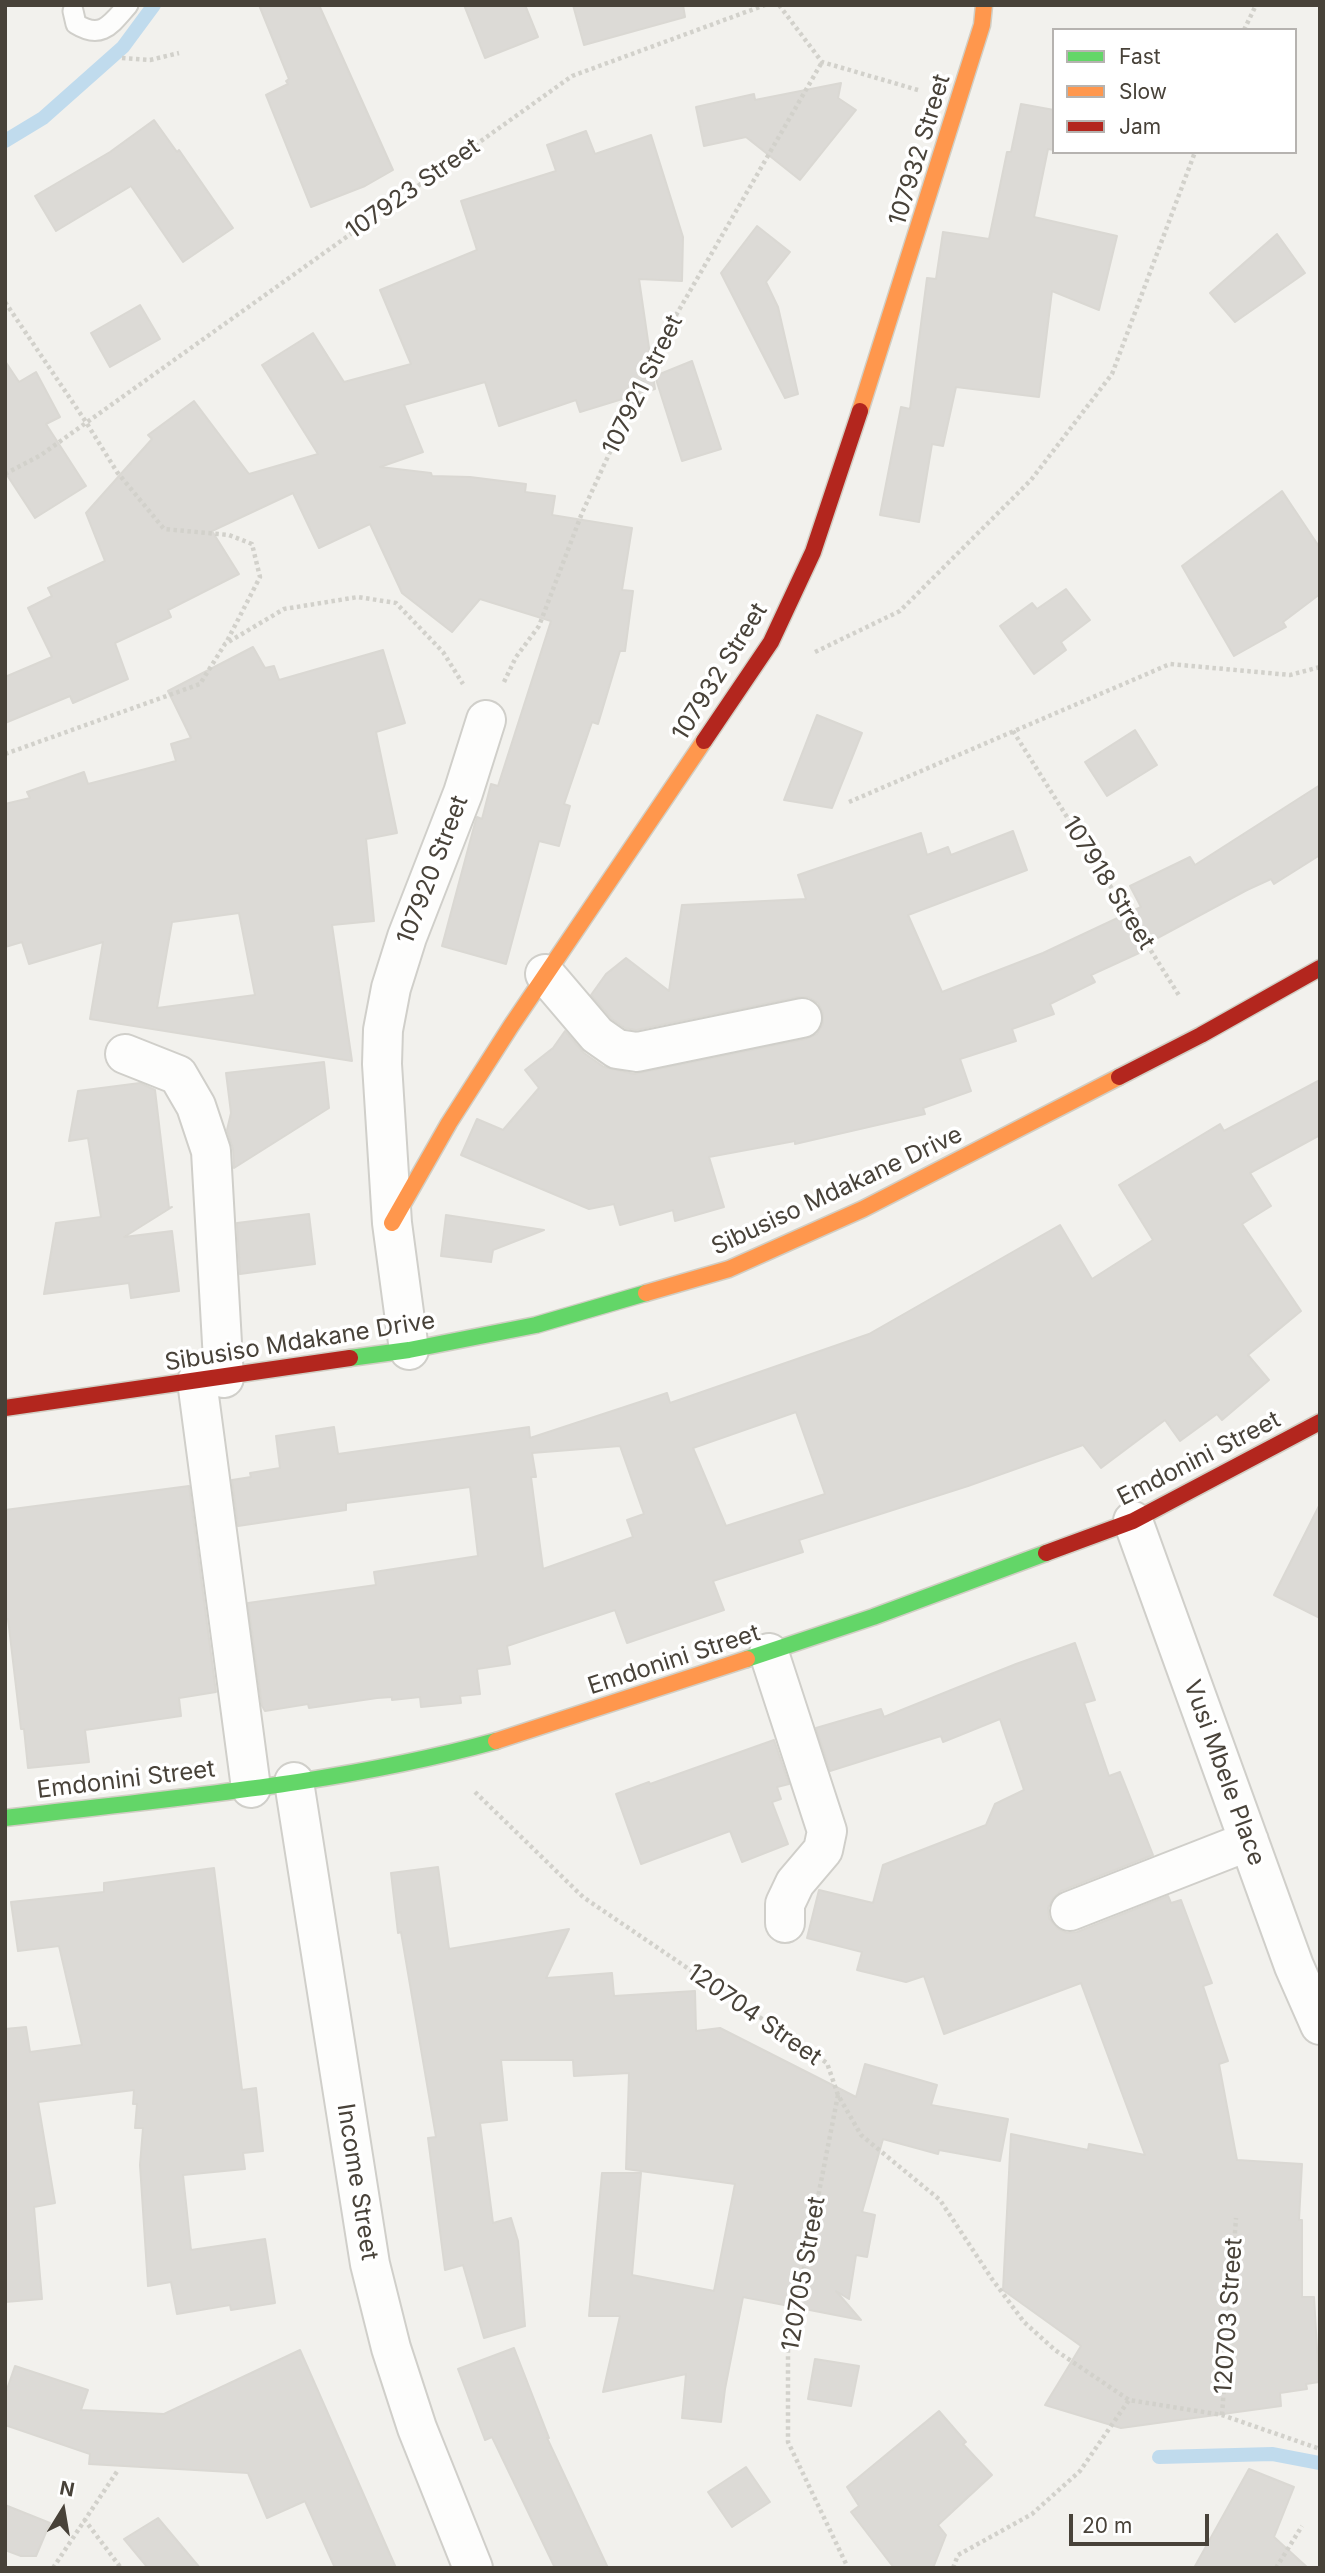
<!DOCTYPE html>
<html>
<head>
<meta charset="utf-8">
<style>
	body { margin:0 }
	#map { position:relative; width:1325px; height:2573px; overflow:hidden; background:#f2f1ed; font-family:Inter,sans-serif }
	canvas { display:block }
	.frame { position:absolute; inset:0; border:7px solid #484239; pointer-events:none }
	.legend { position:absolute; left:1052px; top:28px; width:245px; height:126px; box-sizing:border-box; background:#fff; border:2px solid #b6b3b0; margin:0; padding:9px 12px; list-style:none; font-size:21px; color:#484239 }
	.legend li { display:flex; align-items:center; gap:14px; height:35px }
	.legend b { width:35px; border:2px solid #b6b3b0 }
	.north { position:absolute; left:28px; top:2475px; width:70px; height:70px; -webkit-text-stroke:5px #fff; paint-order:stroke; rotate:11deg; font-size:19px; font-weight:700; line-height:28px; text-align:center; color:#484239 }
	.north::after { content:''; display:block; margin:auto; width:24px; height:32px; background:#484239; clip-path:polygon(50% 0,100% 100%,50% 72%,0 100%) }
	.scale { position:absolute; left:1069px; top:2514px; width:140px; height:32px; box-sizing:border-box; border:4px solid #484239; border-top:0; padding-left:9px; font-size:21px; line-height:24px; white-space:nowrap; color:#484239; -webkit-text-stroke:5px #fff; paint-order:stroke }
</style>
</head>
<body>
<div id="map">
<canvas width="1325" height="2573"></canvas>
<div class="frame"></div>
<ul class="legend">
<li><b style="height:9px;background:#63d668"></b>Fast</li>
<li><b style="height:9px;background:#ff974d"></b>Slow</li>
<li><b style="height:9px;background:#b3261e"></b>Jam</li>
</ul>
<div class="north">N</div>
<div class="scale">20 m</div>
</div>
<script>
const ctx = document.querySelector('canvas').getContext('2d');
ctx.lineJoin = 'round';
function trace(path, color, width, dash) { ctx.strokeStyle = color; ctx.lineWidth = width; ctx.lineCap = dash ? 'butt' : 'round'; ctx.setLineDash(dash || []); ctx.stroke(path); }
function fill(path, color) { ctx.fillStyle = color; ctx.fill(path, 'evenodd'); }
function label(font, color, halo, rows, align = 'center') {
  ctx.font = font + ' Inter,sans-serif'; ctx.lineWidth = 7; ctx.setLineDash([]); ctx.textBaseline = 'middle'; ctx.strokeStyle = halo; ctx.fillStyle = color; for (const [text, x, y, turn = 0] of rows) {
    ctx.save(); ctx.translate(x, y); ctx.rotate((+turn || 0) * Math.PI / 180); ctx.textAlign = isNaN(turn) ? turn : align; if (halo) ctx.strokeText(text, 0, 0); ctx.fillText(text, 0, 0); ctx.restore();
  }
}
trace(new Path2D(`
	M5,141L43,118L123,47L154,5
	M1159,2457L1273,2454L1320,2463`), '#c0dbed', 14);
const building = new Path2D(`
	M259,5H319L393,170L365,186L311,207L266,95L288,84L286,81L289,79Z
	M464,5H525L538,37L485,58Z
	M573,5H683L685,17L584,45Z
	M841,83L838,98L856,110L800,180L746,137L704,146L696,107L754,94L755,100Z
	M1021,104L1054,110V150L1048,149L1034,217L1117,236L1099,310L1052,291L1039,397L956,387L943,446L932,444L919,522L880,515L901,407L910,409L927,278L936,279L943,232L989,239L1007,152H1011Z
	M154,120L177,152L179,150L233,228L183,262L131,186L56,231L35,196L110,152Z
	M586,131L595,154L651,135L683,237L682,281L639,279L655,389L580,412L576,400L499,426L485,382L404,405L423,452L380,467L431,473L432,476L470,477L526,484L525,492L555,496L552,515L632,528L622,590L633,591L625,651H620L598,724L592,722L564,804L570,806L559,846L539,841L506,964L442,946L475,823L477,817L482,819L491,784L498,786L551,621L480,599L452,632L402,593L370,524L319,548L293,493L212,531L239,574L168,610L171,617L115,643L128,679L73,703L70,696L5,723V677L52,657L28,608L52,596L48,588L105,561L86,513L152,439L148,435L194,401L249,474L318,454L262,365L313,333L344,382L411,364L380,290L477,250L461,201L556,171L547,145Z
	M757,226L790,252L766,282L778,307L798,394L785,398L721,273Z
	M1277,234L1305,273L1235,322L1210,293Z
	M140,305L160,339L110,367L91,333Z
	M5,361L19,382L36,372L60,417L46,424L86,486L35,518L5,472Z
	M692,361L721,449L682,461L655,376Z
	M1282,491L1320,548V594L1283,622L1286,627L1234,656L1182,566Z
	M1066,589L1090,620L1061,642L1066,650L1034,674L1000,626L1032,603L1037,609Z
	M253,647L265,668L274,666L279,680L383,650L405,723L376,732L397,833L366,839L374,921L332,925L352,1061L90,1019L103,942L29,964L22,942L5,947V804L30,798L27,792L84,772L88,784L176,761L171,744L191,738L168,691ZM239,913L255,995L157,1008L172,922Z
	M817,715L862,733L832,808L784,800Z
	M1135,730L1157,765L1107,796L1085,762Z
	M1320,785V855L1274,884L1271,879L1247,890L1137,949L1139,953L1091,975L1095,982L1050,1004L1054,1014L1012,1029L1016,1041L960,1059L971,1091L923,1108L925,1114L795,1144V1141L709,1157L724,1207L675,1221L673,1210L620,1225L614,1204L589,1209L461,1155L477,1119L503,1130L539,1088L525,1070L553,1048L565,1031L584,1053L604,1067L634,1074L806,1039L817,1034L823,1024V1013L818,1003L808,997H798L636,1030L625,1028L612,1019L591,995L606,974L626,958L669,991L682,905L806,899L798,875L921,833L927,855L948,847L951,855L1013,831L1027,870L908,915L942,992L1043,953L1141,907L1130,886L1190,857L1195,865Z
	M324,1062L329,1108L234,1168L233,1149L227,1130L231,1113L226,1073Z
	M1320,1080V1135L1250,1173L1271,1206L1242,1224L1301,1311L1248,1355L1269,1380L1222,1420L1217,1414L1180,1441L1165,1420L1101,1468L1083,1445L968,1486L799,1540L803,1552L713,1581L724,1610L627,1643L615,1610L507,1646L510,1664L477,1669L480,1694L460,1696L461,1703L421,1707L420,1697L392,1700V1697L377,1698L309,1708L308,1704L265,1711L262,1706L248,1603L376,1585L374,1572L478,1556L470,1487L346,1503V1510L238,1526L232,1480L251,1477L250,1473L280,1468L276,1436L334,1427L338,1454L529,1427L530,1438L667,1393L670,1403L869,1334L1060,1225L1092,1279L1153,1240L1119,1185L1220,1124L1224,1131ZM796,1412L825,1494L726,1526L693,1448ZM620,1446L644,1514L627,1520L633,1537L543,1569L531,1477H536L532,1453Z
	M140,1083L155,1090L169,1208L172,1207L124,1237L172,1231L179,1291L131,1298L129,1283L44,1294L56,1223L101,1217L88,1138L69,1141L78,1091Z
	M309,1214L315,1264L240,1274L237,1223Z
	M446,1215L544,1230L493,1250L491,1262L441,1256Z
	M189,1486L216,1692L179,1698L181,1716L85,1730L89,1762L28,1768L24,1729H21L8,1619H5V1510Z
	M1320,1504V1618L1274,1595Z
	M1075,1643L1095,1700L1084,1703L1109,1776L1120,1772L1153,1855L1061,1891L1053,1898L1048,1908L1049,1918L1057,1928L1067,1933L1077,1932L1168,1896L1171,1903L1181,1900L1212,1983L1203,1986L1228,2061L1219,2064L1237,2160L1302,2164L1299,2220H1302V2297H1314L1319,2382L1306,2384L1307,2389L1280,2393L1281,2406L1121,2428L1045,2405L1081,2346L1003,2290L1011,2134L1088,2150L1089,2144L1145,2155L1081,1983L944,2034L924,1976L906,1982L857,1970L862,1952L807,1938L819,1890L873,1903L883,1865L986,1825L995,1804L1024,1790L1000,1719L943,1742L941,1736L830,1771L816,1728L881,1709L884,1717L1016,1664Z
	M774,1740L789,1784L777,1787L781,1799L772,1802L788,1844L742,1862L730,1831L641,1864L616,1794L649,1782L650,1784Z
	M438,1867L449,1949L569,1929L546,1978L612,1973L614,1996L695,1991L696,2031L720,2028L856,2097L865,2064L937,2085L931,2105L1008,2119L1000,2161L939,2150L938,2154L883,2139L862,2212L875,2215L867,2257L856,2255L849,2299L836,2291L861,2320L743,2297L725,2389L721,2422L682,2418L686,2374L603,2392L620,2316H589L602,2173H641L632,2275L714,2291L735,2184L626,2169L629,2073L574,2076L573,2060H501L507,2120L480,2123L493,2223L511,2218L518,2241L525,2326L484,2338L463,2265L445,2270L428,2138L436,2137L401,1932L398,1933L391,1873Z
	M214,1868L242,2090L256,2088L263,2151L243,2153L245,2169L183,2175L191,2250L265,2239L275,2303L231,2310L230,2305L177,2314L171,2282L148,2286L140,2165L143,2128H135L137,2104H133L134,2090L38,2102L55,2203L34,2207L42,2299L5,2302V2029L26,2027L30,2052L82,2045L59,1946L18,1951L11,1902L104,1892V1883Z
	M514,2348L549,2438H547L608,2568H555L492,2437L485,2440L458,2369Z
	M300,2350L396,2568H335L305,2501L267,2518L248,2473L89,2464L90,2454L5,2425V2395L15,2366L88,2390L81,2410L164,2414Z
	M815,2359L859,2366L851,2406L808,2399Z
	M939,2411L966,2442L963,2444L992,2475L938,2525L946,2535L933,2568H894L851,2512L859,2506L847,2487Z
	M746,2467L770,2502L732,2527L708,2492Z
	M1249,2469L1294,2487L1274,2537L1308,2568H1194Z
	M5,2505L50,2523L36,2556H21L5,2550Z
	M158,2518L200,2568H148L124,2539Z`);
fill(building, '#dcdad6');
trace(building, '#dad8d3', 2);
const lane = new Path2D(`
	M73,11L76,24C102,40 111,24 128,5`);
const street = new Path2D(`
	M545,974L597,1035L617,1049L637,1052L802,1018
	M125,1054L178,1075L196,1106L211,1151L224,1378
	M409,1350L392,1223L382,1064L383,1030L391,988L407,937L463,793L486,720
	M197,1381L251,1788
	M1133,1521L1294,1966L1320,2025
	M769,1653L827,1831L823,1850L795,1883L785,1904V1923
	M294,1782L370,2264L391,2348L417,2428L473,2568
	M1070,1911L1249,1841`);
const fast = new Path2D(`
	M350,1358L409,1350L536,1325L646,1293
	M747,1659L873,1617L1046,1553
	M5,1818C169,1798 336,1785 496,1741`);
const slow = new Path2D(`
	M860,411L982,25L984,5
	M392,1223L449,1123L511,1026L704,741
	M646,1293L729,1269L863,1209L1119,1077
	M496,1741L747,1659`);
const jam = new Path2D(`
	M704,741L771,642L813,552L860,411
	M1119,1077L1201,1035L1320,968
	M5,1408L350,1358
	M1046,1553L1133,1521L1320,1422`);
trace(lane, '#d0cfca', 23);
trace(street, '#d0cfca', 42);
trace(fast, '#d1cec4', 19);
trace(slow, '#d1cec4', 19);
trace(jam, '#d1cec4', 19);
trace(new Path2D(`
	M779,5L822,62L918,90
	M1244,30L1256,5
	M122,58L150,60L179,53
	M5,302L86,422L117,472L164,529L229,535L252,544L260,577L226,643
	M5,474L41,455L572,76L765,5
	M815,652L900,611L1031,480L1112,374L1195,152
	M504,682L516,657L539,626L582,513L660,343L822,62
	M1013,731L1180,997
	M5,754L200,684L225,644L284,609L358,597L396,603L443,652L463,684
	M849,802L1170,664L1290,675L1320,667
	M475,1792L583,1897L827,2063L838,2095L861,2135L940,2200L992,2279L1024,2322L1055,2350L1129,2400L1222,2415L1320,2449
	M838,2095L788,2350V2442L848,2568
	M1222,2415L1236,2218
	M84,2519L121,2568
	M53,2568L118,2470
	M953,2568L958,2555L1032,2514L1080,2471L1129,2400
	M1276,2568L1302,2526`), '#d2d1cb', 4.5, [3.5, 3.5]);
trace(lane, '#fdfdfc', 19);
trace(street, '#fdfdfc', 38);
trace(fast, '#63d668', 16);
trace(slow, '#ff974d', 16);
trace(jam, '#b3261e', 16);
label('24px', '#484239', '#fff', [
	["107932 Street",920,150,-73],
	["107923 Street",413,189,-35],
	["107921 Street",643,385,-64],
	["107932 Street",720,672,-58],
	["107920 Street",433,870,-69],
	["107918 Street",1108,883,58],
	["Sibusiso Mdakane Drive",837,1191,-25],
	["Sibusiso Mdakane Drive",300,1342,-9],
	["Emdonini Street",1199,1459,-27],
	["Emdonini Street",674,1660,-18],
	["Vusi Mbele Place",1224,1773,70],
	["Emdonini Street",126,1780,-7],
	["120704 Street",754,2015,35],
	["Income Street",357,2182,81],
	["120705 Street",804,2274,-80],
	["120703 Street",1229,2316,-86]
]);
</script>
</body>
</html>
